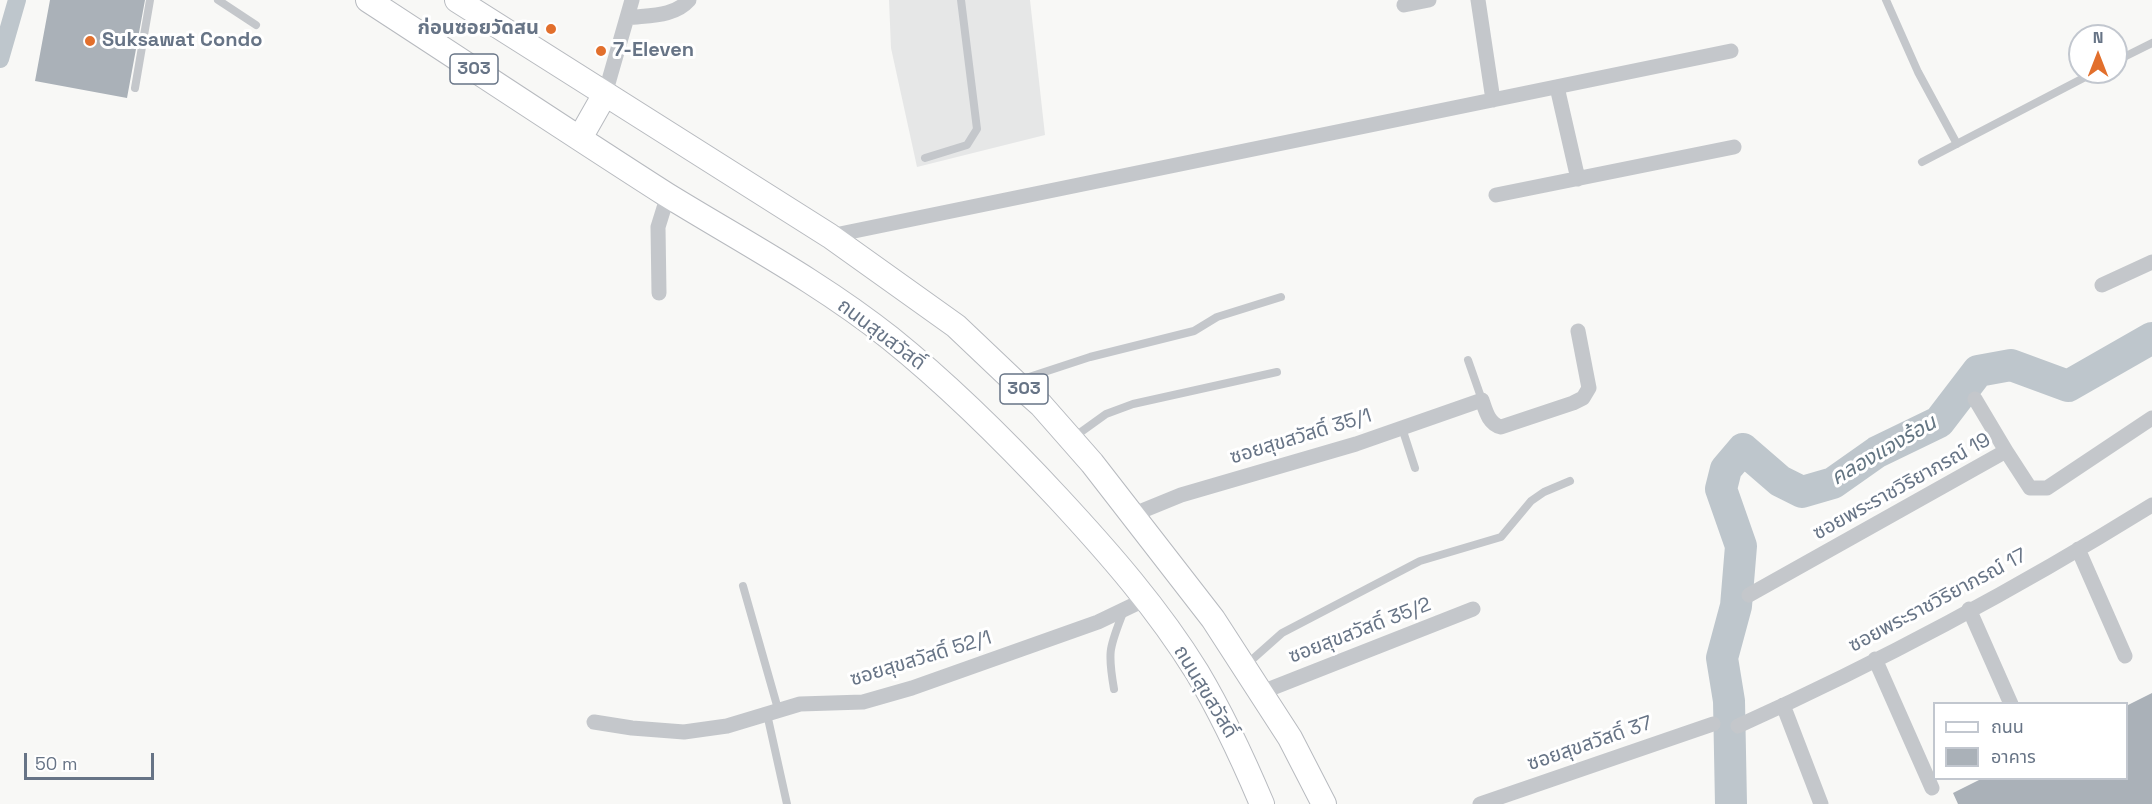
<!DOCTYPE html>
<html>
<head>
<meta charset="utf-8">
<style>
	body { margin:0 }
	#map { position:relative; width:2152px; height:804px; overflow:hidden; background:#f8f8f6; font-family:"Space Grotesk","Noto Sans Thai",sans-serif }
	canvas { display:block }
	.legend { position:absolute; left:1933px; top:702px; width:195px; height:78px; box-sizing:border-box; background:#fff; border:2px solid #c2c7cf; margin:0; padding:8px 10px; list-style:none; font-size:18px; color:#677486 }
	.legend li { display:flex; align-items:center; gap:12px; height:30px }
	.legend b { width:30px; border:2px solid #c2c7cf }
	.north { position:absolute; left:2068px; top:24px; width:60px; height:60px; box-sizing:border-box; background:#fff; border:2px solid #c2c7cf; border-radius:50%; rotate:0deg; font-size:16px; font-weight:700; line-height:24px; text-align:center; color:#677486 }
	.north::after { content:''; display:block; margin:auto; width:21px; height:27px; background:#e26f2c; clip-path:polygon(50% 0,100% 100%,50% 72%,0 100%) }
	.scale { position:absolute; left:24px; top:753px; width:130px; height:27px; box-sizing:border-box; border:3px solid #677486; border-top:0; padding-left:8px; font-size:18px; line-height:21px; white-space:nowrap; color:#677486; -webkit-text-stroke:4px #fff; paint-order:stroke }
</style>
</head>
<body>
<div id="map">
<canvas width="2152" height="804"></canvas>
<ul class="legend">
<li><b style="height:8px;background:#fff"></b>ถนน</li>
<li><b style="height:16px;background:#aab1b8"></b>อาคาร</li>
</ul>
<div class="north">N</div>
<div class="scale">50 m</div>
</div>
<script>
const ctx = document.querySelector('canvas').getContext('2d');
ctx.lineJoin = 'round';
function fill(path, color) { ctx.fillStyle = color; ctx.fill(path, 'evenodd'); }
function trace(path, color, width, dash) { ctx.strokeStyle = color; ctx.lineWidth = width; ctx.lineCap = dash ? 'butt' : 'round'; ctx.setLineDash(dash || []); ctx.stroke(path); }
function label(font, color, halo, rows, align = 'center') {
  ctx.font = font + ' "Space Grotesk","Noto Sans Thai",sans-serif'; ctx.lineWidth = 6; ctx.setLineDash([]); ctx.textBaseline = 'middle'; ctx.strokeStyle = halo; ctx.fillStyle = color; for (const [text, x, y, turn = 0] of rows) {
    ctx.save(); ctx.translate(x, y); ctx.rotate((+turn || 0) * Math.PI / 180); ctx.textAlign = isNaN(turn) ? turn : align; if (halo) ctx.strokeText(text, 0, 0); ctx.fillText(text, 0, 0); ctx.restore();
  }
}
fill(new Path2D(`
	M889,0H1030L1045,135L917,167L891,48Z`), '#e6e7e7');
trace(new Path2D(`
	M0,59L17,0`), '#bec6cc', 18);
trace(new Path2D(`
	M1731,804L1729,701L1722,658L1736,606L1741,546L1721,489L1726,469L1743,449L1780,481L1802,492L1833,483L1877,452L1939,422L1978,371L2011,365L2068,386L2152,338`), '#bec6cc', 32);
fill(new Path2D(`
	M50,0H145L127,98L35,81Z
	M2152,693V804H1958L1953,793L1983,778H2126V706Z`), '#aab1b8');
const primary = new Path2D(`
	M368,0C468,65 567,131 667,195C742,241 821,283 890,338C951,387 1006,442 1059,499C1109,553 1158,609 1197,672C1222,714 1243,759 1262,804
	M457,0L830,236L956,326L1015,382L1041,405L1092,463L1213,619L1290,738L1324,804
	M580,138L605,94`);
trace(primary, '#b7babf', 26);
trace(new Path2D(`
	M218,0L256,25
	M1886,0L1918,72L1957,144
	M2116,61L2152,43
	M135,88L150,0
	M925,158L967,145L977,129L961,0
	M1922,162L2095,72
	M1468,360L1482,400
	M1020,380L1090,357L1194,331L1217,317L1281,297
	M1402,428L1415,468
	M1074,437L1106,414L1133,404L1277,372
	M743,586L778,709
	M1246,665L1282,633L1420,561L1501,537L1531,501L1544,492L1570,481
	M1114,689C1107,649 1110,647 1124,610
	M767,714L787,804`), '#c4c7cb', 8);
trace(new Path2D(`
	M1478,0L1493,100
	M1404,5L1429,0
	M627,18C649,15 674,17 689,0
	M1557,87L1578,179
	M605,94L632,0
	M1496,195L1734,147
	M830,236L1731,51
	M2102,285L2152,262
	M659,293L658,227L668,195
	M1975,399L2006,451
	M1132,515L1181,495L1356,444L1482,400C1486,412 1489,424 1501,427L1573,403L1583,398L1589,388L1578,331
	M2078,549L2125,656
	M1749,595L2006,451L2030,488H2047L2152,418
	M1969,609L2011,704
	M1875,659L1932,788
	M1262,692L1473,609
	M1783,705L1821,804
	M594,722L632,728L684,732L727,726L800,704L863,702L912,688L1098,622L1146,599
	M1738,726C1880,662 2020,587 2152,505
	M1480,804L1713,724`), '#c4c7cb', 15);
trace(primary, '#fff', 24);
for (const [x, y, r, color] of [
	[551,29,6,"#e26f2c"],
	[90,41,6,"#e26f2c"],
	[601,51,6,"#e26f2c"]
]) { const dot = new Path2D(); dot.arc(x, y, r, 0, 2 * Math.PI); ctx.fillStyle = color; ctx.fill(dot); trace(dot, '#fff', 2); }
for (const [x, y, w] of [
	[474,69,48],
	[1024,389,48]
]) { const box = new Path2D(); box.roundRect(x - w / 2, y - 15, w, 30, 4.5); ctx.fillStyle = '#fff'; ctx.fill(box); trace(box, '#677486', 1.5); }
label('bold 18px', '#677486', null, [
	["303",474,69],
	["303",1024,389]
]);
label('bold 20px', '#677486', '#fff', [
	["ก่อนซอยวัดสน",539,29,"right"],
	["Suksawat Condo",102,41],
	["7-Eleven",613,51]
], 'left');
label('20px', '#677486', '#fff', [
	["ถนนสุขสวัสดิ์",881,335,37],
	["ซอยสุขสวัสดิ์ 35/1",1301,437,-17],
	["ซอยพระราชวิริยาภรณ์ 19",1902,487,-29],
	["ซอยพระราชวิริยาภรณ์ 17",1938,601,-28],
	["ซอยสุขสวัสดิ์ 35/2",1360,631,-21],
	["ซอยสุขสวัสดิ์ 52/1",921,659,-17],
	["ถนนสุขสวัสดิ์",1205,692,59],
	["ซอยสุขสวัสดิ์ 37",1590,744,-19]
]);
label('italic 21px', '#637582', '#fff', [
	["คลองแจงร้อน",1884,451,-30]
]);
</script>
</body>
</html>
